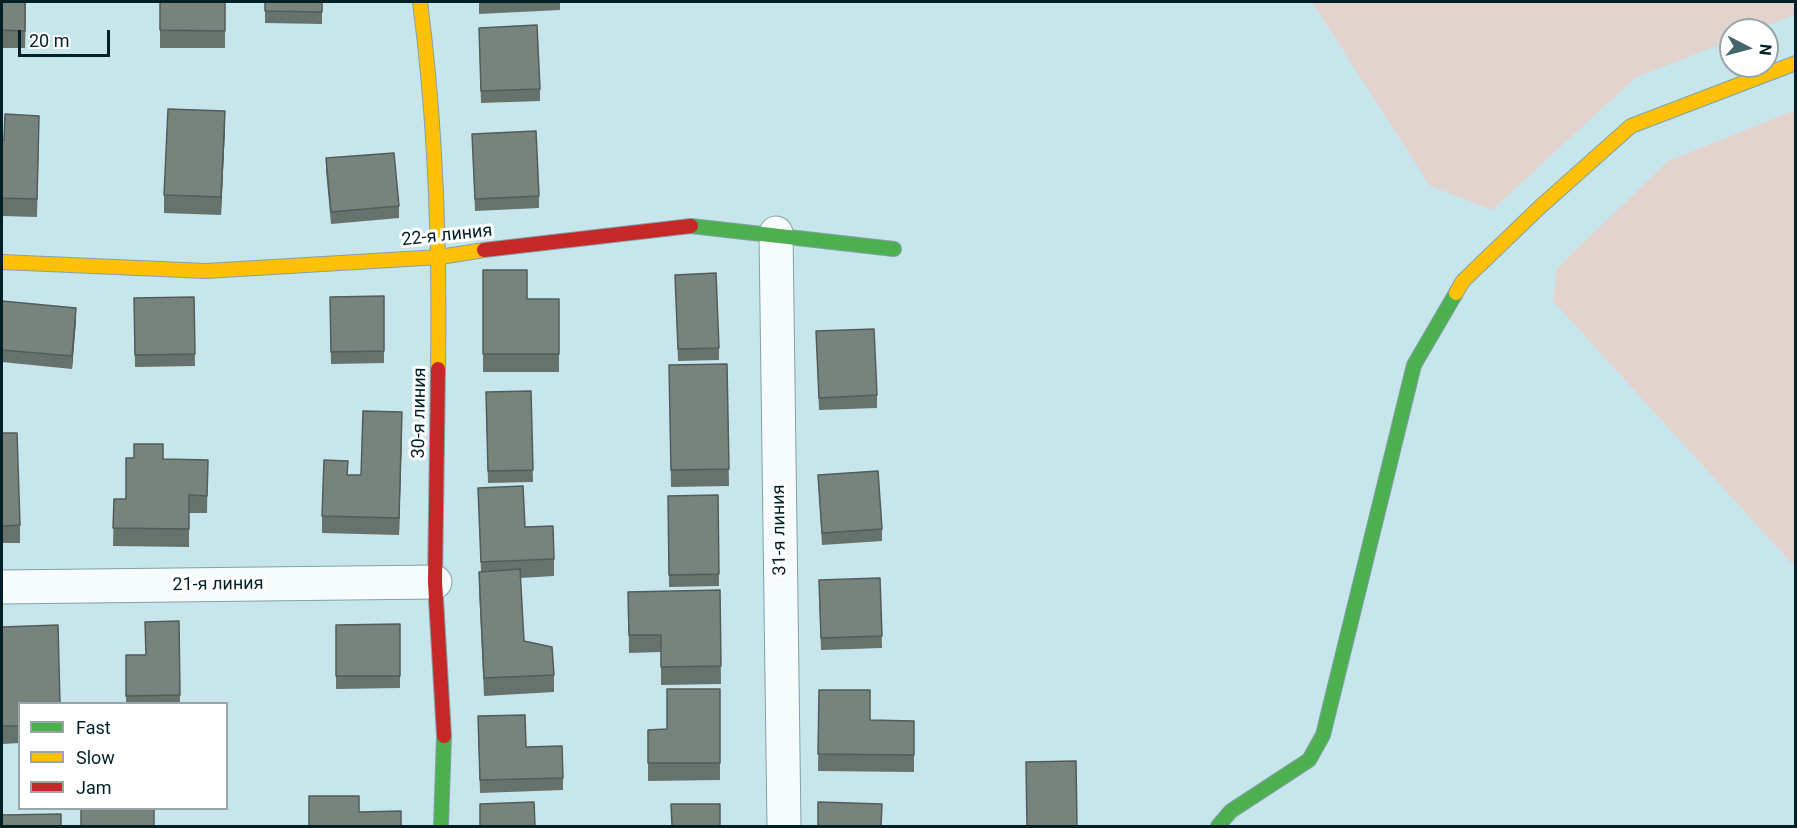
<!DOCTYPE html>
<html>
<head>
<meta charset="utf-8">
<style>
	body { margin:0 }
	#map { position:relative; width:1797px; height:828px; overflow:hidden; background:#c6e6ec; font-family:Roboto,sans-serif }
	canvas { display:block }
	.frame { position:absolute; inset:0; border:3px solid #002027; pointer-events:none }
	.legend { position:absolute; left:18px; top:702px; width:210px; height:108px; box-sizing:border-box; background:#fff; border:2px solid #99a6a9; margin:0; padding:8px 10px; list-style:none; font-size:18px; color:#002027 }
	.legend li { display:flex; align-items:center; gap:12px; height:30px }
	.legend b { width:30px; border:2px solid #99a6a9 }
	.north { position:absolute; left:1719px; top:18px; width:60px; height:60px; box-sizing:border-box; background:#fff; border:2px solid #99a6a9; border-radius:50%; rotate:96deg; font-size:16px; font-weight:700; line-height:24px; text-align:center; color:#002027 }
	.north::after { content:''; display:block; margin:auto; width:21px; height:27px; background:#45656c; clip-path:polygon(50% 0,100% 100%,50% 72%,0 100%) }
	.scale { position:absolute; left:18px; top:30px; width:92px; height:27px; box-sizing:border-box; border:3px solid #002027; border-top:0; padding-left:8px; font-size:18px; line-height:21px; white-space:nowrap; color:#002027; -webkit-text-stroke:4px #fff; paint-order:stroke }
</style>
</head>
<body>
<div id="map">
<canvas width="1797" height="828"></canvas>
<div class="frame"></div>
<ul class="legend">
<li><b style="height:8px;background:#4caf50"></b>Fast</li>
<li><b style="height:8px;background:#ffc107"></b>Slow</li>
<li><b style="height:8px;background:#c62828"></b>Jam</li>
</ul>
<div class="north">N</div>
<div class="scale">20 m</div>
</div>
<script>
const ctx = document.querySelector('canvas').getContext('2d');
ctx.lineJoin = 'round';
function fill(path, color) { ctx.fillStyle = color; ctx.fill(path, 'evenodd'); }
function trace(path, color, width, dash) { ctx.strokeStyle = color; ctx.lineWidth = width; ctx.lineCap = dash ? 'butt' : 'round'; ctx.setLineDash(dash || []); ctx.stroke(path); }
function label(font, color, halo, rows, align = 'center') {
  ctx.font = font + ' Roboto,sans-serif'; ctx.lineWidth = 6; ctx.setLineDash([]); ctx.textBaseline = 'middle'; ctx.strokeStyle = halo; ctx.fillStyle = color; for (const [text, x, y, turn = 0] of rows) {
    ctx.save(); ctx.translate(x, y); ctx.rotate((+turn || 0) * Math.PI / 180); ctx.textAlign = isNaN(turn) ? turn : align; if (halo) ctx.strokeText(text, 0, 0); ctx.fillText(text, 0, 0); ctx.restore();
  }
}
fill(new Path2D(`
	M1312,2H1795L1796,14L1756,30H1731V40L1635,78L1492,210L1430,186Z
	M1795,110V567L1553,301L1557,268L1668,161Z`), '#e3d3cf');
const street = new Path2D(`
	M776,233L784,826
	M2,587L435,582`);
const fast = new Path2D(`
	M691,226L894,249
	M441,826L444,736
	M1218,826L1231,811L1309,760L1323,735L1414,365L1456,293`);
const slow = new Path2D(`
	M420,2C436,124 440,246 438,369
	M2,262L206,271L440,257L484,250
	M1456,293L1463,281L1540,207L1631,126L1796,63`);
const jam = new Path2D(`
	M484,250L691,226
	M438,369L435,582L444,736`);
trace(street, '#83a1a7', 35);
trace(fast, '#83a1a7', 16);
trace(slow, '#83a1a7', 16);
trace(jam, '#83a1a7', 16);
trace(street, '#f6fbfc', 33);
trace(fast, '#4caf50', 14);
trace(slow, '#ffc107', 14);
trace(jam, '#c62828', 14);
fill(new Path2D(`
	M2,2H26L25,48H2Z
	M160,2H225V48H160Z
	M265,2H322V24L265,23Z
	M479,2H560V10L479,14Z
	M479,28L540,89V101L481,103Z
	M225,128L221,215L164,213V195Z
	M39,133L37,217L2,216V140Z
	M472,134L539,196V208L475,211Z
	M326,158L399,206V218L331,224L326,171Z
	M483,270L527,299H559V372H483Z
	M675,275L719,348V360L678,361Z
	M384,296V363L331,364L330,297Z
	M194,297L195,366L135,367L134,298Z
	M2,301L76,320L72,369L2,362Z
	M816,331L877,395V408L819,410Z
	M727,364L729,486L671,487L669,365Z
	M531,391L533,482L488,483L486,404Z
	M402,429L399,535L322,533V516L348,475H361Z
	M2,433L20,525V543H2Z
	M163,459L208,460L207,513H189V547L113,546L114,499H126Z
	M818,475L882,529V541L822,545Z
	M478,488L525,527L554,559V576L520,578L524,641L554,675V692L484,696L479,589V572H481Z
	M718,495L719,586L669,587L668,496Z
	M880,578L882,648L821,650L819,592Z
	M720,590L721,684L661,685V652L629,653L628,592Z
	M179,621L180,704H126V655H146Z
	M400,624V688L336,689V625Z
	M2,627L20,704V743L2,744Z
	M720,689V780L648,781V730L667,729Z
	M819,690L870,720L914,721V772L818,771Z
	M478,728L526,747L563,778V790L480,793Z`), '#66726c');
fill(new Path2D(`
	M225,111V128L221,215V197Z
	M76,308V320L72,369V356Z
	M402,412V429L399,535V518Z`), '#535c58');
const building = new Path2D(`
	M2,2H25V31L2,30Z
	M160,2H225V31L160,30Z
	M265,2H322V12L265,11Z
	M537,25L540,89L481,91L479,28Z
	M168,109L225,111L221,197L164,195Z
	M5,114L39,116L37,199L2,198V140H4Z
	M536,131L539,196L475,199L472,134Z
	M394,153L399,206L331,212L326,158Z
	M483,270H527V299H559V354H483Z
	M716,273L719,348L678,349L675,275Z
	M384,296V351L331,352L330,297Z
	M194,297L195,354L135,355L134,298Z
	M2,301L76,308L72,356L2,350Z
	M874,329L877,395L819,398L816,331Z
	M727,364L729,469L671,470L669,365Z
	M531,391L533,470L488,471L486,392Z
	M363,411L402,412L399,518L322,516L324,460L348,461L347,475H361Z
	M2,433H17L20,525L2,526Z
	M134,444H163V459L208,460L207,496L189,495V529L113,528L114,499H126V458H134Z
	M878,471L882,529L822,533L818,475Z
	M523,486L525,527L553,526L554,559L481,562L478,488Z
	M718,495L719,574L669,575L668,496Z
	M520,569L524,641L552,647L554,675L484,678L479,572Z
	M880,578L882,636L821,638L819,580Z
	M720,590L721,666L661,667V635H629L628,592Z
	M179,621L180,695L126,696V655H146L145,622Z
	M400,624V676H336V625Z
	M58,625L60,704H20V726H2V627Z
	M667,689H720V763H648V730L667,729Z
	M819,690H870V720L914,721V755L818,754Z
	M525,715L526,747L562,746L563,778L480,780L478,716Z
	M1076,761L1077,826H1027L1026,762Z
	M309,796H359V812L401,811V826H309Z
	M534,802L535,826H480V804Z
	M818,802L882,804L881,826H818Z
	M671,804H720V826H672Z
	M81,808H154V826H81Z
	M61,814V826H2V815Z`);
fill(building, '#77847e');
trace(building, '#535c58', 1.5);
label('18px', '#002027', '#fff', [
	["22-я линия",447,236,-6],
	["30-я линия",420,413,-89],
	["31-я линия",780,530,-91],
	["21-я линия",218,585,-1]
]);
</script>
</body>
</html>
